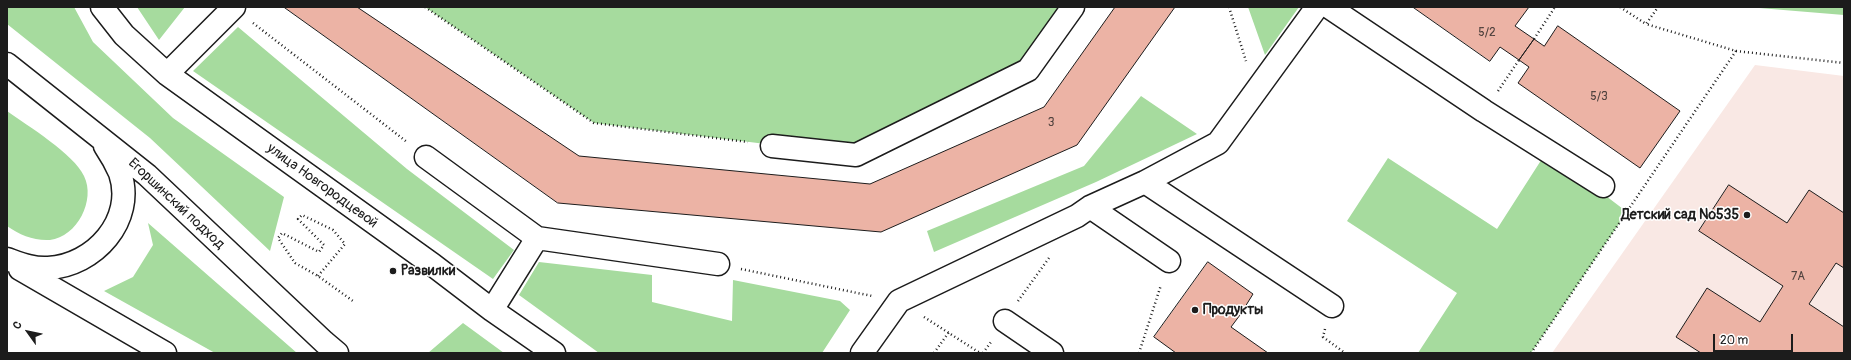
<!DOCTYPE html>
<html>
<head>
<meta charset="utf-8">
<style>
	body { margin:0 }
	#map { position:relative; width:1851px; height:360px; overflow:hidden; background:#fff; font-family:Pangolin,sans-serif }
	canvas { display:block }
	.frame { position:absolute; inset:0; border:8px solid #1c1c1c; pointer-events:none }
	.north { position:absolute; left:8px; top:312px; width:40px; height:40px; -webkit-text-stroke:3px #fff; paint-order:stroke; rotate:303deg; font-size:11px; font-weight:700; line-height:16px; text-align:center; color:#1c1c1c }
	.north::after { content:''; display:block; margin:auto; width:14px; height:18px; background:#1c1c1c; clip-path:polygon(50% 0,100% 100%,50% 72%,0 100%) }
	.scale { position:absolute; left:1713px; top:334px; width:80px; height:18px; box-sizing:border-box; border:2px solid #1c1c1c; border-top:0; padding-left:5px; font-size:12px; line-height:14px; white-space:nowrap; color:#1c1c1c; -webkit-text-stroke:3px #fff; paint-order:stroke }
</style>
</head>
<body>
<div id="map">
<canvas width="1851" height="360"></canvas>
<div class="frame"></div>
<div class="north">С</div>
<div class="scale">20 m</div>
</div>
<script>
const ctx = document.querySelector('canvas').getContext('2d');
ctx.lineJoin = 'round';
function fill(path, color) { ctx.fillStyle = color; ctx.fill(path, 'evenodd'); }
function trace(path, color, width, dash) { ctx.strokeStyle = color; ctx.lineWidth = width; ctx.lineCap = dash ? 'butt' : 'round'; ctx.setLineDash(dash || []); ctx.stroke(path); }
function label(font, color, halo, rows, align = 'center') {
  ctx.font = font + ' Pangolin,sans-serif'; ctx.lineWidth = 3; ctx.setLineDash([]); ctx.textBaseline = 'middle'; ctx.strokeStyle = halo; ctx.fillStyle = color; for (const [text, x, y, turn = 0] of rows) {
    ctx.save(); ctx.translate(x, y); ctx.rotate((+turn || 0) * Math.PI / 180); ctx.textAlign = isNaN(turn) ? turn : align; if (halo) ctx.strokeText(text, 0, 0); ctx.fillText(text, 0, 0); ctx.restore();
  }
}
fill(new Path2D(`
	M1755,65L1844,76V353H1552Z`), '#f9e8e4');
fill(new Path2D(`
	M7,7H74L93,42L173,118L284,197L270,251L150,138L7,24Z
	M137,7H185L159,40Z
	M425,7H1073L1028,70L856,155L594,123Z
	M1248,7H1299L1265,55Z
	M1747,7H1844V15Z
	M238,27L407,169L514,250L493,279L193,71Z
	M1141,96L1197,134L1096,182L934,252L927,231L1084,166Z
	M7,111C28,126 74,154 84,176C96,200 77,237 50,240C34,241 20,235 7,226Z
	M1547,151L1627,212L1531,353H1418L1457,293L1347,221L1388,158L1497,229Z
	M148,223L297,353H215L104,291L133,277L153,245Z
	M539,262L652,275V302L732,321L733,280L840,301L850,310L822,353H599L519,295Z
	M463,323L504,353H428Z`), '#a6db9e');
const building = new Path2D(`
	M284,7H357L579,156L870,184L1044,107L1115,7H1175L1077,145L881,232L558,203Z
	M1413,7H1529L1515,26L1534,39L1519,60L1500,47L1490,61Z
	M1558,26L1680,111L1640,168L1518,83L1529,67L1519,60L1534,39L1544,46Z
	M1729,185L1787,223L1809,190L1844,213V268L1836,263L1809,304L1844,327V353H1701L1676,337L1707,288L1760,322L1783,286L1699,231Z
	M1208,262L1253,294L1240,315L1231,327L1268,353H1176L1154,337Z`);
fill(building, '#ecb3a5');
trace(building, '#1c1c1c', 1);
const minor = new Path2D(`
	M102,7L124,35L167,74L433,265L492,310L554,353
	M1329,7L1484,111L1603,186
	M167,74L234,7
	M772,146L856,155L1028,70L1073,7
	M426,157L537,238L492,310
	M1145,182L1332,306
	M1090,207L1169,261
	M537,238L718,264
	M1005,321L1052,353
	M862,353L899,301L1077,216L1090,207L1145,182L1218,143L1317,7`);
const major = new Path2D(`
	M7,64L147,175L324,342L337,353
	M7,259C21,264 33,269 48,268C94,266 136,220 120,173C116,164 111,155 105,146
	M20,269L165,353`);
trace(minor, '#1c1c1c', 25);
trace(major, '#1c1c1c', 25);
trace(new Path2D(`
	M425,7L594,123L748,142
	M1229,7L1246,61
	M1620,7L1646,24L1658,7
	M253,23L407,142
	M1534,39L1555,7
	M1736,51L1844,63
	M1498,91L1519,60
	M741,269L872,296
	M318,276L345,244L333,230L302,215L298,219L324,245L319,252L282,233L278,238L295,263L318,276L353,301
	M1018,301L1049,258
	M924,317L980,353
	M1325,329L1323,337L1345,353
	M934,353L949,332
	M983,353L991,342
	M1139,353L1161,285
	M1531,353L1736,51L1646,24`), '#1c1c1c', 2.5, [1, 3]);
trace(minor, '#fff', 22);
trace(major, '#fff', 22);
for (const [x, y, r, color] of [
	[1747,215,4,"#1c1c1c"],
	[393,271,4,"#1c1c1c"],
	[1195,310,4,"#1c1c1c"]
]) { const dot = new Path2D(); dot.arc(x, y, r, 0, 2 * Math.PI); ctx.fillStyle = color; ctx.fill(dot); trace(dot, '#fff', 1.5); }
label('12px', '#50423e', null, [
	["5/2",1487,33],
	["5/3",1599,97],
	["3",1051,123],
	["7А",1798,277]
]);
label('14px', '#1c1c1c', '#fff', [
	["улица Новгородцевой",322,186,36],
	["Егоршинский подход",176,204,43]
]);
label('bold 14px', '#1c1c1c', '#fff', [
	["Детский сад №535",1739,215,"right"],
	["Развилки",401,271],
	["Продукты",1203,310]
], 'left');
</script>
</body>
</html>
